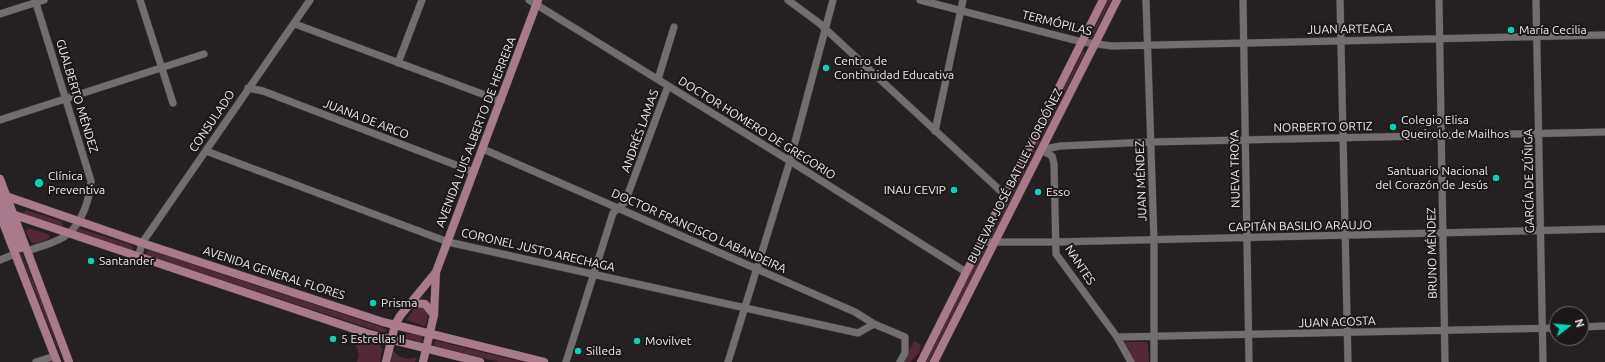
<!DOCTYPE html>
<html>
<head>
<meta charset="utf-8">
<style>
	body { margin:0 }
	#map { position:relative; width:1605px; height:362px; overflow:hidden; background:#252022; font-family:Ubuntu,sans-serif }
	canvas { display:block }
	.north { position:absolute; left:1549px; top:306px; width:40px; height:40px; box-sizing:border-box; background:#1c1718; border:1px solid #6f6b6c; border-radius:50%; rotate:74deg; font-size:11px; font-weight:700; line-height:16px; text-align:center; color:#ece8e9 }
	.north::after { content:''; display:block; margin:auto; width:14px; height:18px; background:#00d5b7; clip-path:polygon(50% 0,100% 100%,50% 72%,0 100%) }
</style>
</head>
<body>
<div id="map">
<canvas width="1605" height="362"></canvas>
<div class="north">N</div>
</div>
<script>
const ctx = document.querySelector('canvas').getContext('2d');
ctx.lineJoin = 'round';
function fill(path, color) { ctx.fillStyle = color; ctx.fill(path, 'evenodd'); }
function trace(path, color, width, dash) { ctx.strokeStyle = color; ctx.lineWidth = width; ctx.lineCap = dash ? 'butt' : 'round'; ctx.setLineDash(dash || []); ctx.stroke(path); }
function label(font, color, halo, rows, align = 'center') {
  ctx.font = font + ' Ubuntu,sans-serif'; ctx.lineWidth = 4; ctx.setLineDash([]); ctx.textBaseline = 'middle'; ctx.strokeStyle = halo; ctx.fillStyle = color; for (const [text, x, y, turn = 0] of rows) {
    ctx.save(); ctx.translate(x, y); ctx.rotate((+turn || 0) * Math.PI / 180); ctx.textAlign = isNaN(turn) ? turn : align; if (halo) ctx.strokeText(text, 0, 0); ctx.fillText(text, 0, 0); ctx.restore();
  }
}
fill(new Path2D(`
	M1108,0H1111L1092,38H1090Z
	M1083,51L1085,52L992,237H990L989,235Z
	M26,210L61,221L63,225L61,227L23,214Z
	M9,225L45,309L63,362Z
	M28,228L48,234L50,238L38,243H32L26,232Z
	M78,228L132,245L133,249L131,250L77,232Z
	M983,247L986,249L929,362H926Z
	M149,250L385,328L387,331L384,333L146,255V252Z
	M416,306L423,307L429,313L425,326L406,320Z
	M405,333L422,336L423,341L420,342L402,337Z
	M353,335L379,343L382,349L380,362H357L359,355Z
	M434,341H437L523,362H499L435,346Z
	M914,341L921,345L919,353L910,362H904Z
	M1125,342H1146L1148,344L1149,362H1135Z
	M393,351C400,358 407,361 417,357L415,362H391Z`), '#532838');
const minor = new Path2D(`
	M140,0L173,103
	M529,0L790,161L966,272
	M788,0L819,23L1005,195
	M920,0L1082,42L1112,46L1605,35
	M1146,0L1154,240V362
	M1243,0L1249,362
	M1340,0L1348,362
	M1439,0L1445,362
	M1536,0L1543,362
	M0,14L44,0
	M295,24L501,101
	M398,63L422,0
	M658,79L674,27
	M248,88L263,91L474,172
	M0,120L204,54
	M935,131L963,0
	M483,149L855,312L874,324L905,337V353L900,362
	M1041,150L1060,146L1151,142L1605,132
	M1041,150L1052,156L1054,164L1056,254L1117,337L1131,362
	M206,151L448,242L858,333L874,324
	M981,242H1055L1605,229
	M28,251C40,246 58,243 68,234C82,223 90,198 91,181L35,0
	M138,258L142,243L310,0
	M0,260L15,254
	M1581,327L1605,326
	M1117,337L1557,328
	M36,362L55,356
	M566,362L613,213L625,202L668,86
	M728,362L790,161L833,0`);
const major = new Path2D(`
	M0,179L69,362
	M0,194L142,243L383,322L544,362
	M0,202L11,221L21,248
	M0,210L369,334L480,362
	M0,215L57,362
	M409,303L425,304L434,315
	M386,362L395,325L400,316L436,272L538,0
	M423,362L434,315L436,272
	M921,362L1103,0
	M934,362L1117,0`);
trace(minor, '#3f3b3c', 8);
trace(major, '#3f3b3c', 9);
trace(minor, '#736d6f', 7);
trace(major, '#a97a8b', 8);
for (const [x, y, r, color] of [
	[1511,30,4,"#00d5b7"],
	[826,68,4,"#00d5b7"],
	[1393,127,4,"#00d5b7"],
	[1496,178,4,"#00d5b7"],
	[39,183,5,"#00d5b7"],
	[954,190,4,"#00d5b7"],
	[1038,192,4,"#00d5b7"],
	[91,261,4,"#00d5b7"],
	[373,303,4,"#00d5b7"],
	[333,339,4,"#00d5b7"],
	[637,341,4,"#00d5b7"],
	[578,351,4,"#00d5b7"]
]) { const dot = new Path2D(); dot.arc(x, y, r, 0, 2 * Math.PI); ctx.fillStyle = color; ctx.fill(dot); trace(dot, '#1c1718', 1.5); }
label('12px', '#ece8e9', '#1c1718', [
	["TERMÓPILAS",1057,23,14],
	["JUAN ARTEAGA",1350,29,-1],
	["GUALBERTO MÉNDEZ",77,96,73],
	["JUANA DE ARCO",366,119,21],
	["CONSULADO",212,121,-56],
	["NORBERTO ORTIZ",1323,127,-1],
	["DOCTOR HOMERO DE GREGORIO",757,128,32],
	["ANDRÉS LAMAS",640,131,-70],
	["AVENIDA LUIS ALBERTO DE HERRERA",476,132,-69],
	["NUEVA TROYA",1235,169,-91],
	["BULEVAR JOSÉ BATLLE Y ORDÓÑEZ",1015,176,-63],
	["JUAN MÉNDEZ",1141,181,-92],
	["GARCÍA DE ZÚÑIGA",1529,181,-91],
	["CAPITÁN BASILIO ARAUJO",1300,226,-1],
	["DOCTOR FRANCISCO LABANDEIRA",699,231,24],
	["CORONEL JUSTO ARECHAGA",538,250,13],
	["BRUNO MÉNDEZ",1432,253,-91],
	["NANTES",1080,265,57],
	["AVENIDA GENERAL FLORES",274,273,18],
	["JUAN ACOSTA",1337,322,-2]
]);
label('12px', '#ece8e9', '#1c1718', [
	["María Cecilia",1519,30],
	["Centro de",834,61],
	["Continuidad Educativa",834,75],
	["Colegio Elisa",1401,120],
	["Queirolo de Mailhos",1401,134],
	["Santuario Nacional",1488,171,"right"],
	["del Corazón de Jesús",1488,185,"right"],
	["Clínica",48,176],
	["Preventiva",48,190],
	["INAU CEVIP",946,190,"right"],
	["Esso",1046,192],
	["Santander",99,261],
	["Prisma",381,303],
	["5 Estrellas II",341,339],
	["Movilvet",645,341],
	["Silleda",586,351]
], 'left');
</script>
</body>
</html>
